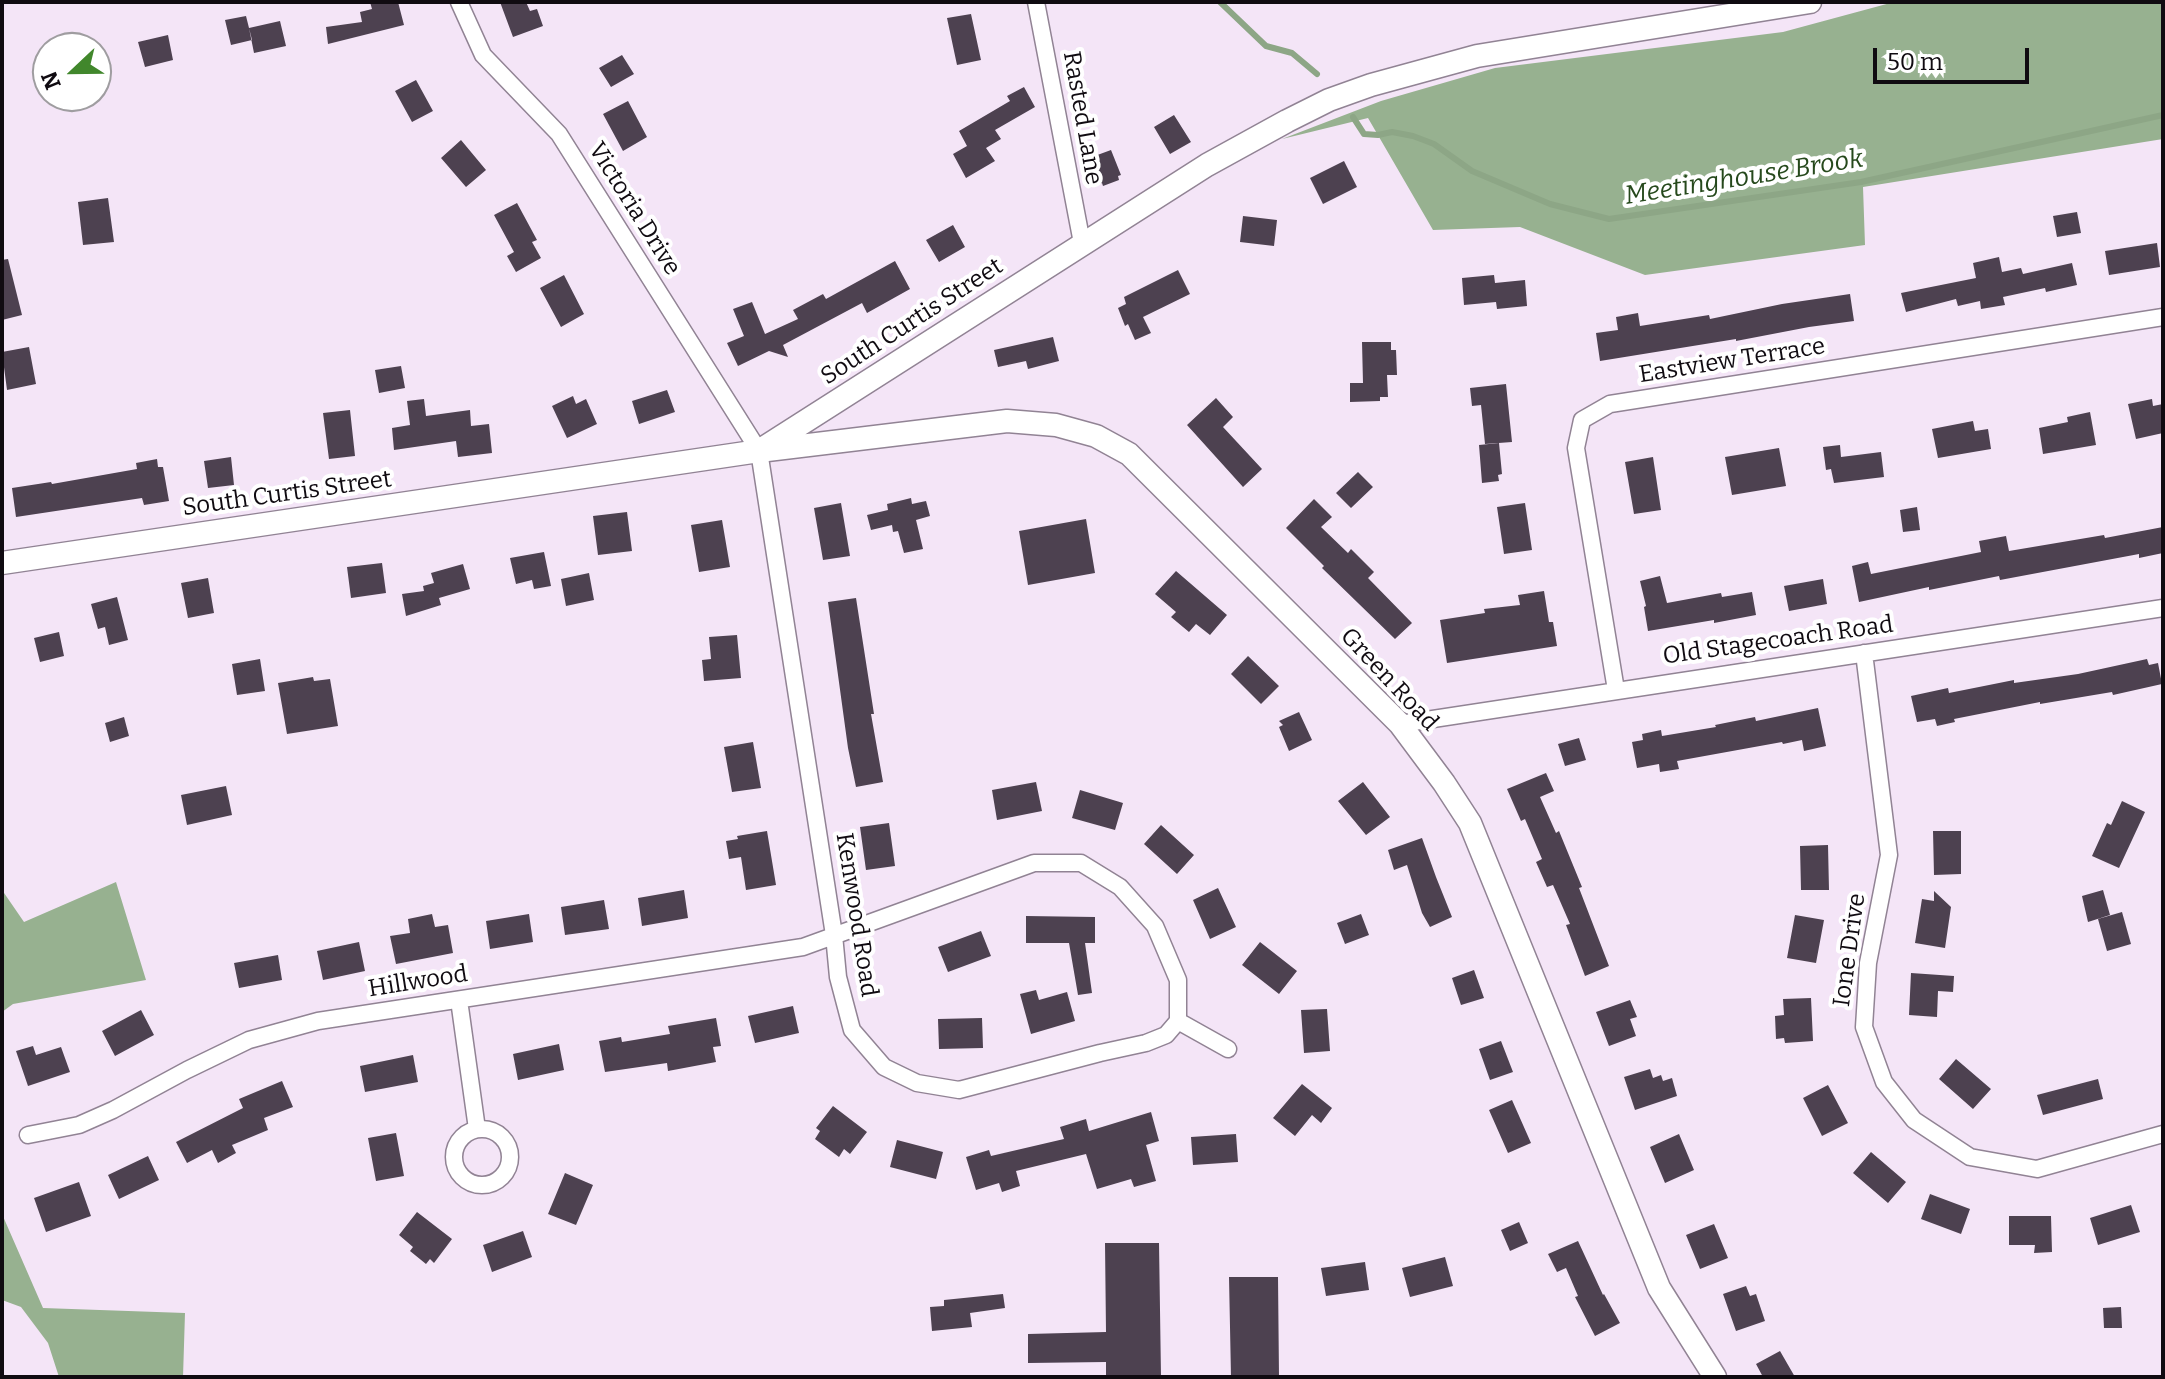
<!DOCTYPE html>
<html>
<head>
<meta charset="utf-8">
<style>
	body { margin:0 }
	#map { position:relative; width:2165px; height:1379px; overflow:hidden; background:#f4e5f7; font-family:Bitter,serif }
	canvas { display:block }
	.frame { position:absolute; inset:0; border:4px solid #100b11; pointer-events:none }
	.north { position:absolute; left:32px; top:32px; width:80px; height:80px; box-sizing:border-box; background:#fff; border:2px solid #9f9da0; border-radius:50%; rotate:248deg; font-size:22px; font-weight:700; line-height:32px; text-align:center; color:#100b11 }
	.north::after { content:''; display:block; margin:auto; width:28px; height:36px; background:#41872c; clip-path:polygon(50% 0,100% 100%,50% 72%,0 100%) }
	.scale { position:absolute; left:1873px; top:48px; width:156px; height:36px; box-sizing:border-box; border:4px solid #100b11; border-top:0; padding-left:10px; font-size:24px; line-height:28px; white-space:nowrap; color:#100b11; -webkit-text-stroke:6px #fff; paint-order:stroke }
</style>
</head>
<body>
<div id="map">
<canvas width="2165" height="1379"></canvas>
<div class="frame"></div>
<div class="north">N</div>
<div class="scale">50 m</div>
</div>
<script>
const ctx = document.querySelector('canvas').getContext('2d');
ctx.lineJoin = 'round';
function fill(path, color) { ctx.fillStyle = color; ctx.fill(path, 'evenodd'); }
function trace(path, color, width, dash) { ctx.strokeStyle = color; ctx.lineWidth = width; ctx.lineCap = dash ? 'butt' : 'round'; ctx.setLineDash(dash || []); ctx.stroke(path); }
function label(font, color, halo, rows, align = 'center') {
  ctx.font = font + ' Bitter,serif'; ctx.lineWidth = 8; ctx.setLineDash([]); ctx.textBaseline = 'middle'; ctx.strokeStyle = halo; ctx.fillStyle = color; for (const [text, x, y, turn = 0] of rows) {
    ctx.save(); ctx.translate(x, y); ctx.rotate((+turn || 0) * Math.PI / 180); ctx.textAlign = isNaN(turn) ? turn : align; if (halo) ctx.strokeText(text, 0, 0); ctx.fillText(text, 0, 0); ctx.restore();
  }
}
fill(new Path2D(`
	M1894,2H2163V139L1863,187L1865,245L1645,275L1520,227L1433,230L1368,118L1282,139L1381,101L1495,68L1783,32Z
	M116,882L146,980L13,1004L2,1012V890L24,922Z
	M2,1214L43,1308L185,1313L183,1377H59L48,1343L21,1307L2,1300Z`), '#97b190');
trace(new Path2D(`
	M1220,2L1266,46L1292,53L1317,74
	M1353,117L1364,134L1378,135L1392,132L1413,136L1434,144L1472,171L1550,204L1609,219L1861,182L2163,115`), '#8da686', 6);
fill(new Path2D(`
	M370,2H398L404,25L328,44L326,27L362,22L360,12L372,9Z
	M500,2H526L530,11L537,9L543,26L513,37Z
	M971,14L981,60L957,65L947,18Z
	M246,16L252,40L231,45L225,20Z
	M280,21L286,46L254,53L249,28Z
	M168,35L173,60L145,67L138,42Z
	M622,55L634,74L611,87L599,68Z
	M416,80L433,111L412,122L395,91Z
	M1024,87L1035,107L995,130L1001,139L986,148L995,161L966,178L953,154L967,146L959,131L1010,101L1007,96Z
	M628,101L647,137L623,151L603,114Z
	M1174,115L1191,142L1170,154L1154,127Z
	M461,140L486,170L466,187L441,158Z
	M1111,150L1121,175L1118,176L1119,180L1103,186L1102,183L1091,187L1081,161Z
	M1344,161L1357,187L1323,204L1310,178Z
	M108,198L114,242L83,245L78,202Z
	M517,203L537,240L532,242L541,258L516,272L507,256L514,252L494,215Z
	M2077,212L2081,233L2057,237L2053,216Z
	M1243,216L1277,220L1274,246L1240,242Z
	M953,225L965,247L939,262L926,240Z
	M2157,243L2160,267L2109,275L2105,251Z
	M1999,257L2002,272L2021,268L2023,274L2072,263L2077,285L2046,292L2045,288L2003,297L2005,305L1981,309L1980,301L1958,306L1956,299L1906,312L1901,293L1976,278L1973,263Z
	M8,259L22,315L2,320V260Z
	M895,261L910,289L867,313L862,303L783,345L788,357L769,351L738,366L727,343L744,336L733,309L752,302L765,334L798,319L793,310L823,294L826,299Z
	M1178,270L1190,294L1143,317L1151,333L1135,340L1128,324L1125,326L1118,308L1126,304L1124,297Z
	M564,275L584,314L561,327L540,288Z
	M1494,275L1495,283L1525,280L1527,306L1497,309L1496,302L1464,305L1462,278Z
	M1850,294L1854,321L1809,327L1736,341V339L1600,361L1596,333L1618,330L1616,317L1638,313L1640,326L1709,315L1710,319L1782,304Z
	M1053,337L1059,361L1028,369L1026,361L998,367L994,350Z
	M1362,342H1391V350H1396L1397,375H1387L1388,397H1380V401L1350,402V383H1363Z
	M29,347L36,384L7,390L2,352Z
	M401,366L405,388L379,393L375,370Z
	M1506,384L1512,442L1485,444L1481,405L1472,406L1470,388Z
	M667,390L675,412L639,424L632,401Z
	M573,396L576,404L586,399L597,424L567,438L552,406Z
	M1216,398L1233,417L1223,427L1262,469L1243,487L1187,425Z
	M424,399L426,416L470,410L471,426L489,424L492,453L458,457L456,441L394,450L392,428L410,425L407,401Z
	M2152,399L2153,406L2163,404V433L2136,439L2128,404Z
	M350,410L355,456L329,459L323,413Z
	M2090,412L2096,445L2043,454L2039,428L2068,422L2067,417Z
	M1973,421L1975,431L1988,429L1991,449L1938,458L1932,429Z
	M1499,443L1502,474L1498,475L1499,481L1482,483L1479,445Z
	M1840,445L1841,457L1881,452L1884,477L1834,483L1831,469L1826,470L1823,447Z
	M1779,448L1786,486L1732,495L1725,457Z
	M231,457L234,485L208,488L204,461Z
	M1653,457L1661,510L1634,514L1625,462Z
	M157,459L158,467H163L169,501L144,505L142,498L16,517L12,488L51,482L52,484L137,469L136,463Z
	M1358,472L1373,487L1351,508L1336,493Z
	M911,498L912,504L926,501L930,516L916,520L923,549L904,553L898,531L893,532L892,525L871,530L867,515L888,510L887,504Z
	M1314,499L1332,517L1321,527L1348,553L1351,549L1374,572L1368,578L1412,623L1395,639L1322,568L1324,566L1286,528Z
	M841,503L850,556L823,560L814,508Z
	M1525,503L1532,550L1504,554L1497,507Z
	M1917,507L1920,530L1903,532L1900,510Z
	M627,512L632,551L598,555L593,516Z
	M1086,519L1095,573L1028,585L1019,531Z
	M722,520L730,567L699,572L691,525Z
	M2163,527V553L2139,558V554L2000,580L1999,576L1929,590V587L1859,602L1852,566L1868,562L1871,574L1981,552L1979,541L2006,536L2009,551L2104,535L2105,538Z
	M544,552L551,586L534,589L532,580L516,584L510,558Z
	M382,563L386,593L351,598L347,567Z
	M463,564L470,589L439,598L441,605L406,616L402,594L424,591L423,586L434,583L431,573Z
	M1176,571L1227,615L1210,635L1196,624L1189,632L1171,617L1176,612L1155,594Z
	M589,573L594,600L566,606L561,579Z
	M1660,576L1667,603L1721,593L1722,597L1752,592L1756,615L1714,623V620L1648,631L1644,607L1646,606L1640,581Z
	M208,578L214,613L188,618L181,583Z
	M1823,579L1827,604L1789,611L1784,586Z
	M1544,591L1549,622H1553L1557,646L1447,663L1440,620L1485,613L1484,609L1520,605L1518,595Z
	M117,597L128,640L109,645L105,627L98,629L91,604Z
	M856,598L874,714H871L883,782L856,787L848,748L828,602Z
	M59,632L64,656L40,662L34,638Z
	M737,635L741,678L704,681L702,660L711,659L709,637Z
	M1248,656L1279,686L1261,704L1231,674Z
	M260,659L265,691L237,695L232,664Z
	M2147,659L2149,665L2158,663L2162,684L2113,695L2112,692L2040,704V702L1954,719L1955,722L1937,726L1935,719L1917,722L1911,696L1948,688L1949,693L2014,680V683L2078,674Z
	M313,677L314,681L330,679L338,726L287,734L278,683Z
	M1818,708L1826,746L1804,751L1802,740L1783,744L1782,742L1677,761L1679,769L1660,772L1659,764L1637,768L1632,742L1643,740L1642,734L1661,730L1662,736L1716,727L1715,725L1755,717L1756,721Z
	M1299,712L1312,740L1289,751L1279,727L1283,725L1279,721Z
	M124,717L129,736L110,742L105,723Z
	M1579,738L1586,760L1565,766L1558,744Z
	M753,742L761,788L732,792L724,747Z
	M1546,773L1554,791L1540,797L1556,833L1559,831L1582,887L1579,888L1609,966L1585,976L1566,925L1570,924L1553,885L1547,887L1536,862L1542,859L1525,819L1521,821L1507,789Z
	M1036,782L1042,811L997,820L992,790Z
	M1363,782L1390,817L1366,835L1338,801Z
	M226,786L232,815L187,825L181,795Z
	M1080,790L1123,803L1115,830L1072,818Z
	M2122,801L2145,812L2119,868L2092,856L2107,823L2111,825Z
	M889,823L895,866L866,870L860,827Z
	M1161,825L1194,855L1177,874L1144,844Z
	M767,831L776,885L746,890L741,857L729,859L726,841L738,839L737,836Z
	M1933,831H1961V874L1934,875Z
	M1422,838L1436,877L1452,917L1430,927L1422,913L1407,865L1394,870L1388,850Z
	M1828,845L1829,890H1801L1800,846Z
	M1218,888L1236,927L1210,939L1193,900Z
	M684,890L688,918L642,926L638,898Z
	M2103,890L2110,915L2088,922L2082,896Z
	M1934,891L1951,907L1945,948L1915,943L1922,899L1934,901Z
	M604,900L609,929L565,935L561,907Z
	M2122,912L2131,944L2107,951L2098,919Z
	M432,914L435,927L448,925L453,953L396,964L390,936L410,933L408,919Z
	M529,914L533,942L490,949L486,921Z
	M1361,914L1369,935L1345,944L1337,923Z
	M1795,915L1824,920L1816,963L1787,958Z
	M1026,916L1095,917V943H1085L1092,993L1078,995L1069,943H1026Z
	M981,931L991,956L948,972L938,947Z
	M359,942L365,971L323,980L317,951Z
	M1260,942L1297,971L1279,994L1242,965Z
	M278,955L282,980L239,988L234,963Z
	M1474,970L1484,998L1461,1005L1452,978Z
	M1911,973L1954,976L1953,992L1938,991L1937,1017L1909,1015Z
	M1036,990L1039,1000L1067,992L1075,1021L1031,1034L1020,994Z
	M1811,998L1813,1041L1785,1043L1784,1038L1776,1039L1775,1016L1784,1015L1783,999Z
	M1630,1000L1637,1017L1630,1019L1636,1036L1609,1046L1596,1012Z
	M793,1006L799,1033L755,1043L748,1016Z
	M1327,1009L1330,1051L1304,1053L1301,1010Z
	M141,1010L154,1035L115,1056L102,1031Z
	M716,1018L721,1046L713,1047L716,1062L668,1071L667,1063L605,1072L599,1041L621,1037L622,1042L670,1034L668,1026Z
	M982,1018L983,1048L939,1049L938,1019Z
	M1501,1041L1513,1072L1490,1080L1479,1049Z
	M559,1044L564,1070L518,1080L513,1054Z
	M33,1046L36,1055L61,1047L70,1072L28,1086L16,1051Z
	M413,1055L418,1082L365,1092L360,1066Z
	M1956,1059L1991,1089L1973,1109L1939,1079Z
	M1650,1069L1653,1078L1661,1075L1663,1081L1672,1078L1677,1096L1635,1110L1624,1077Z
	M2098,1079L2103,1099L2043,1115L2037,1095Z
	M282,1081L293,1107L264,1118L268,1130L232,1145L236,1153L218,1163L212,1150L187,1163L176,1142L243,1108L239,1099Z
	M1302,1084L1332,1108L1321,1123L1312,1115L1295,1136L1273,1118Z
	M1828,1085L1848,1123L1822,1136L1803,1098Z
	M1512,1100L1531,1143L1508,1153L1489,1110Z
	M833,1106L867,1132L850,1154L844,1149L839,1157L815,1139L820,1131L816,1128Z
	M1151,1112L1159,1141L1146,1145L1156,1181L1134,1187L1131,1179L1097,1189L1086,1154L1016,1171L1020,1186L1002,1192L999,1183L976,1190L966,1157L989,1150L991,1156L1064,1139L1060,1127L1086,1119L1089,1131Z
	M396,1133L404,1176L376,1181L368,1138Z
	M1236,1134L1238,1162L1193,1165L1191,1137Z
	M1679,1134L1694,1170L1665,1183L1650,1147Z
	M897,1140L943,1152L936,1179L890,1167Z
	M1871,1152L1906,1182L1888,1203L1853,1173Z
	M148,1156L159,1180L119,1199L108,1175Z
	M565,1173L593,1185L576,1225L548,1214Z
	M79,1182L91,1216L46,1232L34,1198Z
	M1930,1194L1970,1209L1961,1234L1921,1219Z
	M2131,1205L2140,1232L2098,1245L2090,1218Z
	M417,1212L452,1239L434,1263L430,1259L426,1264L410,1251L413,1247L399,1235Z
	M2009,1216H2051L2052,1252L2034,1253L2035,1245H2009Z
	M1519,1222L1528,1243L1510,1251L1501,1230Z
	M1714,1224L1728,1258L1700,1269L1686,1235Z
	M523,1231L532,1257L492,1272L483,1245Z
	M1578,1241L1603,1295L1604,1294L1620,1323L1595,1336L1575,1297L1578,1296L1566,1268L1557,1272L1548,1254Z
	M1105,1243H1159L1161,1377H1106V1362L1028,1363V1334L1106,1332Z
	M1445,1257L1453,1286L1410,1297L1402,1268Z
	M1365,1262L1369,1290L1326,1296L1321,1268Z
	M1229,1277H1278L1279,1377H1231Z
	M1746,1286L1750,1296L1756,1294L1765,1321L1736,1331L1723,1294Z
	M1003,1294L1005,1308L970,1313L972,1327L932,1331L930,1307L944,1306V1300Z
	M2121,1307L2122,1328H2104L2103,1308Z
	M1780,1351L1795,1377H1763L1756,1364Z`), '#4d4150');
const street = new Path2D(`
	M459,2L483,55L559,134L759,451L834,935L838,977L852,1030L884,1067L917,1083L959,1090L1100,1053L1146,1043L1166,1035L1178,1021
	M1036,2L1082,243
	M1864,653L1889,855L1868,963L1864,1027L1884,1082L1914,1120L1970,1157L2037,1169L2163,1134
	M1616,690L1576,448L1582,420L1610,404L2163,317
	M1400,724L2163,608
	M459,1000L477,1129
	M454 1157a28 28 0 1 1 56 0a28 28 0 1 1-56 0Z
	M28,1135L79,1125L113,1110L187,1070L249,1040L318,1021L803,947L1034,863H1081L1120,887L1155,926L1178,980V1021L1228,1049`);
const secondary = new Path2D(`
	M765,447L1207,165L1287,121L1329,100L1371,85L1477,56L1810,2
	M2,563L759,451L1007,421L1056,425L1096,436L1129,454L1400,724L1444,783L1470,823L1659,1288L1715,1377`);
trace(street, '#918394', 19);
trace(secondary, '#918394', 25);
trace(street, '#fff', 16);
trace(secondary, '#fff', 22);
label('24px', '#100b11', '#fff', [
	["Rasted Lane",1082,118,80],
	["Victoria Drive",634,209,58],
	["South Curtis Street",912,322,-33],
	["Eastview Terrace",1732,361,-9],
	["South Curtis Street",287,494,-8],
	["Old Stagecoach Road",1778,641,-8],
	["Green Road",1389,680,47],
	["Kenwood Road",856,915,81],
	["Ione Drive",1850,950,-82],
	["Hillwood",418,982,-9]
]);
label('italic 26px', '#26491c', '#fff', [
	["Meetinghouse Brook",1744,178,-9]
]);
</script>
</body>
</html>
